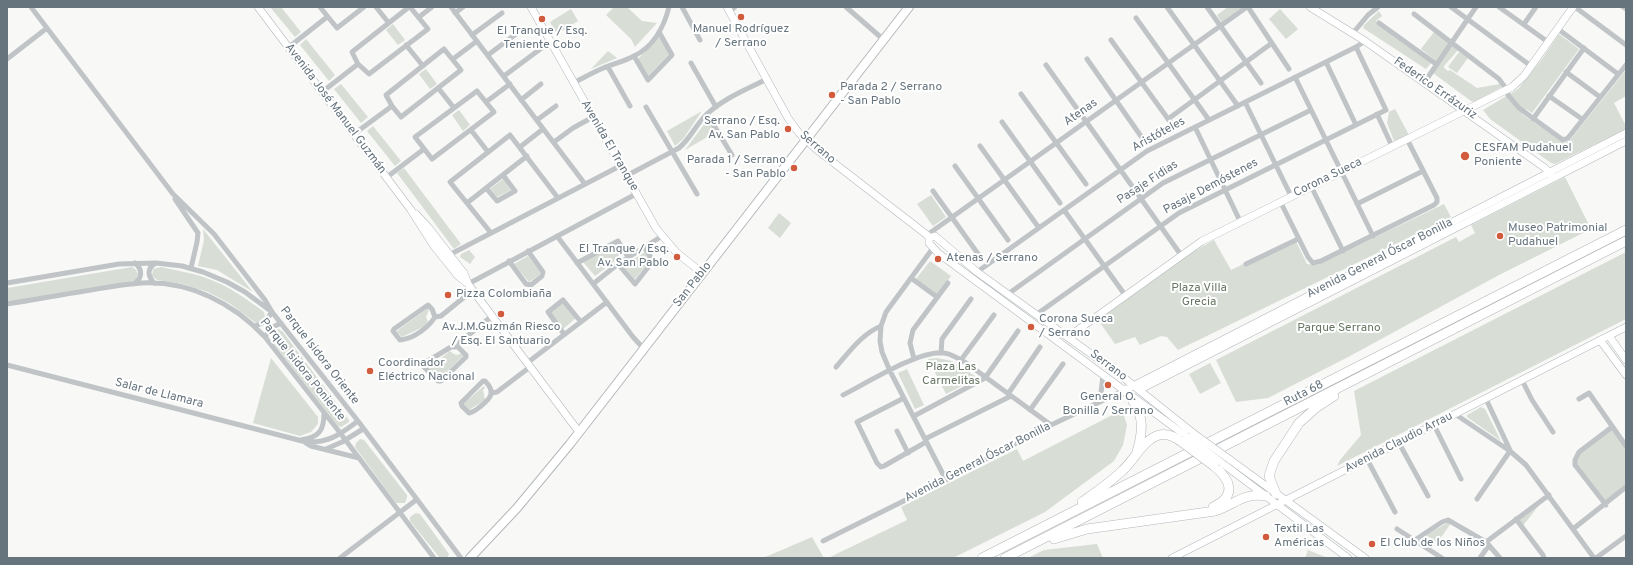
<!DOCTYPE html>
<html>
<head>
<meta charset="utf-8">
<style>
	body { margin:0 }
	#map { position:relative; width:1633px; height:565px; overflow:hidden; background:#f8f8f6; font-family:Overpass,sans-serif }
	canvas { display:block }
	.frame { position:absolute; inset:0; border:8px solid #66747e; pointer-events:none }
</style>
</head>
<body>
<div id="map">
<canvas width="1633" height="565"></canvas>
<div class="frame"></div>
</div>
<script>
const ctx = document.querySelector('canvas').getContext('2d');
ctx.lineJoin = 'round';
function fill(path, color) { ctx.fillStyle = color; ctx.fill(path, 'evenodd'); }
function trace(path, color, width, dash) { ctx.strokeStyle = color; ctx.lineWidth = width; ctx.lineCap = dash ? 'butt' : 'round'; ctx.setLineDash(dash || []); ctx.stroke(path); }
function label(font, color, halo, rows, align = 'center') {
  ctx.font = font + ' Overpass,sans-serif'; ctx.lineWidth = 4; ctx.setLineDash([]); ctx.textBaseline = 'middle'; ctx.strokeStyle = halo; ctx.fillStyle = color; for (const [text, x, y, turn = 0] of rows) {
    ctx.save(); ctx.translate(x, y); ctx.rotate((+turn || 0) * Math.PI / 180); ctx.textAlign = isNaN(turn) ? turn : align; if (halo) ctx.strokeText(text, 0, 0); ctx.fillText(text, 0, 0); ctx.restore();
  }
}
fill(new Path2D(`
	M270,7H281L301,32L295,37Z
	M614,7H627L642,21L657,23L635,47L631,39L606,15Z
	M1228,7H1243L1222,23L1217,15Z
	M571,9L578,21L557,34L550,22Z
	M1280,9L1298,29L1286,39L1269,19Z
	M1379,11L1382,16L1377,20L1376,22L1431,63L1426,69L1363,28L1364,25Z
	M393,24L405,40L398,45L386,30Z
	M1434,32L1449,43L1436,61L1421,49Z
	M1559,34L1579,49L1532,113L1526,109L1522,114L1564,143L1570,140L1626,70V96L1614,103L1626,126V129L1555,164L1551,163L1490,119L1483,110L1518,89L1542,59Z
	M659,36L669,54L648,76L638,59Z
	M306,39L335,75L329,81L300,45Z
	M1452,46L1458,50L1444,66V68L1448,71L1450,70L1477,88L1500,84L1502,87L1474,102L1471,101L1433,73Z
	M608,51L617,58L591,69Z
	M1459,52L1468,58L1457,73L1448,67Z
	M426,69L437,84L430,89L419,74Z
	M341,84L368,117L361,123L334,89Z
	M1395,109L1409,135L1394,141L1387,123L1389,112Z
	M459,110L470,125L463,131L452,115Z
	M702,111L683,139L675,146L667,131Z
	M708,119L716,132L685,150Z
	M373,126L401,161L395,166L367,131Z
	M404,168L461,244L454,249L397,173Z
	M1565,177L1591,229L1499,275L1350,356L1268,398L1236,402L1216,360L1456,237L1459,242L1475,233L1471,225Z
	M503,179L511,190L497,197L490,189Z
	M931,195L946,217L933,226L917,204Z
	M1444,204L1451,217L1178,350L1167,337L1161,336L1140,345L1135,337L1115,344L1098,320L1187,255L1214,240L1231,270L1295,239L1307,264L1317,265Z
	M779,213L791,223L780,238L768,228Z
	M203,229L253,292L217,270L198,266L204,240Z
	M617,244L623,255L595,276L583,262Z
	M469,250L475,257L470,264L460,257L461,254Z
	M645,252L650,261L634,280L623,266Z
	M1626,252V319L1337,466L1340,460L1361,435L1354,391Z
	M528,256L540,272L539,275L529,282L514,264Z
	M930,261L951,276L937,295L916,279Z
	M132,267L136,270L138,274L136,279L132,282L9,302L7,301V288Z
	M161,267C179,271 199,274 216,282C233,289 249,301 264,312L265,317L260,322L256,323L229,303L208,292L183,284L157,280L152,276L153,269Z
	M563,302L576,318L563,329L550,313Z
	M427,309L429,310L426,317L428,322L423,327L402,337L397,332L398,330Z
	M279,329L283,332L349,420V422L341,427L338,426L271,340L272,332Z
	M450,351C454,355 457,356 462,353L464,355L441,377L436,376L427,366L440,359Z
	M271,358L318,417V424L311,432L300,436L253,423Z
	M937,358L952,361L978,378L946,394L928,359Z
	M1210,363L1221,383L1200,394L1189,374Z
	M907,369L924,405L915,409L898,373Z
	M484,386L485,388L483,390L485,400L469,410L463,404Z
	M1481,407L1485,409L1501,441L1467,417V415Z
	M1122,410L1127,425L1123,445L1114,461L1045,512L953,558H828L907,520L901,507L1017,449L1023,461Z
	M1612,427L1626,446V487L1606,505L1575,465L1576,456Z
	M360,439L364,440L407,495V498L405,503H396L355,447L356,443Z
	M1543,500L1522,527L1516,519Z
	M416,513L420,514L449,554L447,558H440L410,521V517Z
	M1454,519L1437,543L1426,535Z
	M812,537L824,558H763Z
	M1097,544L1103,558H1028L1044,550Z
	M1308,550L1328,558H1305Z`), '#d8ddd5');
const secondary = new Path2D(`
	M258,7L411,210L434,246L458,276L468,284
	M531,7L656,228L676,252L702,273
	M727,7L788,118L799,133L816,149L927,235L929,238V243L938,253L1186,436
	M1310,7L1365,41L1545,168L1551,175
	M416,214L428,227L459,267L464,273L468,284L579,432
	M929,238L935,236L977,272L1119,374L1193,433
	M1609,336L1626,360
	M1068,337L1202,241L1512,87L1524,76L1573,7
	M1600,340L1626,375
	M1134,386L1145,387L1626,141
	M1125,390L1626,133
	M1229,459L1365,558
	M1222,463L1348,558
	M1172,558L1626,327`);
const primary = new Path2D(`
	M470,558L517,508L570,444L909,7`);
const highway = new Path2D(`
	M1125,390C1143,412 1145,425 1137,452
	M1276,494L1269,476L1274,461L1299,423L1317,407L1334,396
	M1082,502C1096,492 1111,482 1123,470C1135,459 1143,440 1159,435C1167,433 1173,436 1179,440
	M1213,507C1237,496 1231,480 1214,466
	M1054,539L1087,529L1215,511C1234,505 1244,492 1266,496
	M982,558L1626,230
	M1005,558L1626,241`);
trace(secondary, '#b2b8bc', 8);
trace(primary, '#b4b8bb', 10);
trace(highway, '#b3b7ba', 10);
trace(new Path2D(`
	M31,7L173,194L214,234L265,300L272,312L265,322L255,326
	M320,7L337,28L364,7
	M376,7L388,22
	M409,7L352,52L358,64L369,74L428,29L410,7
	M451,7L585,184
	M682,7L700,40
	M846,7L884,40
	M1167,7L1238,106
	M1207,7L1261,83
	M1248,7L1289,69
	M1451,7L1531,66
	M1499,7L1548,42
	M1575,7L1626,45
	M1623,7L1626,9
	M730,11L735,7
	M455,13L463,7
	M1414,14L1499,79L1507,90L1508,95L1519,108L1563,140L1568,138L1626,65
	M419,17L432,7
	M1136,18L1209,120
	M1379,23L1436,64
	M1524,24L1536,7
	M1558,29L1618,74
	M1353,33L1368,15L1378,7
	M472,35L502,13
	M1111,40L1171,123
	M406,45L423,66
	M289,47L327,17
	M444,49L461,70L401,117L392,106L386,95Z
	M488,55L516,34
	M634,56L648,80L672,55L659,32
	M7,59L47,28
	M453,59L477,41
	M1087,59L1145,142
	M1326,62L1356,125
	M691,63L716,107
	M1046,65L1181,255
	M608,67L630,106
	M1566,72L1600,97
	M504,76L551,41
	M1295,77L1373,236
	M573,83C583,78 592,73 601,69C612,64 623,62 634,56C653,47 664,27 669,7
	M1424,83L1476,7
	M439,89L454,108
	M477,91L494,112L432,159L415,137Z
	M322,92L358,64
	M1021,94L1086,184
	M1549,96L1582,119
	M521,100L541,84
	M486,102L510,84
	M1245,102L1291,196
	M646,107L697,194
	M707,114L732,155
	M1377,114L1392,146
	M1168,119L1272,43
	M1533,119L1584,48
	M537,120L556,106
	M1002,122L1060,203
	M1195,127L1240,221
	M471,130L488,152
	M354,134L392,106
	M554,142L573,128L593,117
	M980,146L1039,228
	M520,147L543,129
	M955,166L1008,240
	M626,176L679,148C691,138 696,124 707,114C724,98 748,89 767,79
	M387,177L424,149
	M1311,186L1343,251
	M486,188L497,201L515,191L503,175
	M933,191L981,258
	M175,199L198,233L197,242L191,268
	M1280,201L1308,257L1313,263L1321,261L1434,205L1437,202V198L1407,139
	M467,203L527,156
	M1357,204L1423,171
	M1064,210L1125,295
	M491,233L450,182L510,135L558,198
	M927,235L1247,7
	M557,236L633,337L644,349
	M933,248L886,312L881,326L880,341L882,352L890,371L946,480
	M447,256L620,166
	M509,261L526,284L531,285L542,276L543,272L528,251
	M135,263C142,269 143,277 135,283
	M577,263L618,241L628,257
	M618,264L635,284L653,261L645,248
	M1246,264L1298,239
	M977,272L1147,151L1356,47L1365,41
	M911,278L937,297
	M7,283L119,264L156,263L182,266L203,272L227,282L245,292L272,312L358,421L461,558
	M154,283C147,275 147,268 156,263
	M468,284L636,194
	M593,284L618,264L662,236
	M1008,294L1163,183L1311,110
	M7,304C33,300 59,295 85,291C104,288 123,284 142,283C190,281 233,303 265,337L341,434L434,558
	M428,305L432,309L435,317C428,328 413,339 400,340L393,331L394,329Z
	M1037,314L1179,213L1386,110L1356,47
	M435,317L441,316L473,290
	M564,334L548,312L563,300L581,322
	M265,337L271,328L281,323
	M451,347H458L466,355V357L441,381H438L423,366V364Z
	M458,347L460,342L492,316
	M941,353L942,339L971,299
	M914,359L910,343L913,330L948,283
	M961,360L994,315
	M527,363L607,302
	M7,365L306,442C330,443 340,434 358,421
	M836,367C850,351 862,334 881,326
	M1522,380L1532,400L1553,432
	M483,381H485C496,392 491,398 481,406C477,409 474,412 469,413L462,406L461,403Z
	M491,393L497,392L530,367
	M1008,394L1040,347
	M843,395C865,384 921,349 944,353C953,354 961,360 969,365L1051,425
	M904,398L857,422L877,463L881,467L884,466L926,442
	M1486,399L1510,450
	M1579,399L1589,393L1626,446
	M1100,402L1103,375
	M1030,410L1063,364
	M1455,414L1510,451L1526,465L1594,558
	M914,416L985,378L1018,331
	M1434,425L1461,479
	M897,431L908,453
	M925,439L1011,396
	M301,440C319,437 324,431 324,413
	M306,443L311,446L359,458
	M1399,443L1428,496
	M326,449L342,442L363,429
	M1367,459L1395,512
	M1477,499L1510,451
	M1606,505L1575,465V460L1579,452L1612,427
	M1516,519L1543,555L1544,558
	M1397,529L1442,558
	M1573,529L1626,487
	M1415,540L1442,522L1448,520L1486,542L1500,558
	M823,541L946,480L1051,425L1125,390
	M1486,542L1549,495
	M340,558L416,500
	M1480,558L1489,545
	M1596,558L1626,536`), '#c0c4c7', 5);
trace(secondary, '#fff', 7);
trace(primary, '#fff', 8);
trace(highway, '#fff', 9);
const secondaryBridge = new Path2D(`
	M1193,433L1229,459
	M1186,436L1222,463`);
const highwayBridge = new Path2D(`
	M1179,440L1214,466`);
trace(secondaryBridge, '#b2b8bc', 8, []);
trace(highwayBridge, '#b3b7ba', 10, []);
trace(secondaryBridge, '#fff', 7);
trace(highwayBridge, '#fff', 9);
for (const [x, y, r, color] of [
	[741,17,4,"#d15c3d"],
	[542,19,4,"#d15c3d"],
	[832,95,4,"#d15c3d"],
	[788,129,4,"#d15c3d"],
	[1465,156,5,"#d15c3d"],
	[794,168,4,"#d15c3d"],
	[1500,236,4,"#d15c3d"],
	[677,257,4,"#d15c3d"],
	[938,259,4,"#d15c3d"],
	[448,295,4,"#d15c3d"],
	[501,314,4,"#d15c3d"],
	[1031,327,4,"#d15c3d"],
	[370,371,4,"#d15c3d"],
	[1108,385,4,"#d15c3d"],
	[1266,537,4,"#d15c3d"],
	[1372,544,4,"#d15c3d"]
]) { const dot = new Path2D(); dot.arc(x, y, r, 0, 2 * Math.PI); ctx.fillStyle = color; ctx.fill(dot); trace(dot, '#fff', 1.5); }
label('12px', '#66747e', '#fff', [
	["Manuel Rodríguez",741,30,"center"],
	["/ Serrano",741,44,"center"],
	["El Tranque / Esq.",542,32,"center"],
	["Teniente Cobo",542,46,"center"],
	["Parada 2 / Serrano",840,88],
	["- San Pablo",840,102],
	["Serrano / Esq.",780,122,"right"],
	["Av. San Pablo",780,136,"right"],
	["CESFAM Pudahuel",1474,149],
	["Poniente",1474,163],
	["Parada 1 / Serrano",786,161,"right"],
	["- San Pablo",786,175,"right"],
	["Museo Patrimonial",1508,229],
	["Pudahuel",1508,243],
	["El Tranque / Esq.",669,250,"right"],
	["Av. San Pablo",669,264,"right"],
	["Atenas / Serrano",946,259],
	["Pizza Colombiaña",456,295],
	["Corona Sueca",1039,320],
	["/ Serrano",1039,334],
	["Av.J.M.Guzmán Riesco",501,328,"center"],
	["/ Esq. El Santuario",501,342,"center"],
	["Coordinador",378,364],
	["Eléctrico Nacional",378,378],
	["General O.",1108,398,"center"],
	["Bonilla / Serrano",1108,412,"center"],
	["Textil Las",1274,530],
	["Américas",1274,544],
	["El Club de los Niños",1380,544]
], 'left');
label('12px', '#66747e', '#fff', [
	["Federico Errázuriz",1435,89,35],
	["Avenida José Manuel Guzmán",335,109,53],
	["Atenas",1081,113,-35],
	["Aristóteles",1159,135,-29],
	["Avenida El Tranque",609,146,60],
	["Serrano",817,148,41],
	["Corona Sueca",1328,178,-26],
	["Pasaje Fidias",1148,183,-33],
	["Pasaje Demóstenes",1211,187,-28],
	["Avenida General Óscar Bonilla",1380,259,-27],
	["San Pablo",693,285,-52],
	["Parque Isidora Oriente",319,356,52],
	["Serrano",1108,366,37],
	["Parque Isidora Poniente",302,370,51],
	["Salar de Llamara",159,394,14],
	["Ruta 68",1304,394,-27],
	["Avenida Claudio Arrau",1399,443,-27],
	["Avenida General Óscar Bonilla",978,463,-27]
]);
label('12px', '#687664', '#fff', [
	["Plaza Villa",1199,289],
	["Grecia",1199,303],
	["Parque Serrano",1339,329],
	["Plaza Las",951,368],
	["Carmelitas",951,382]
]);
</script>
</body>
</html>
